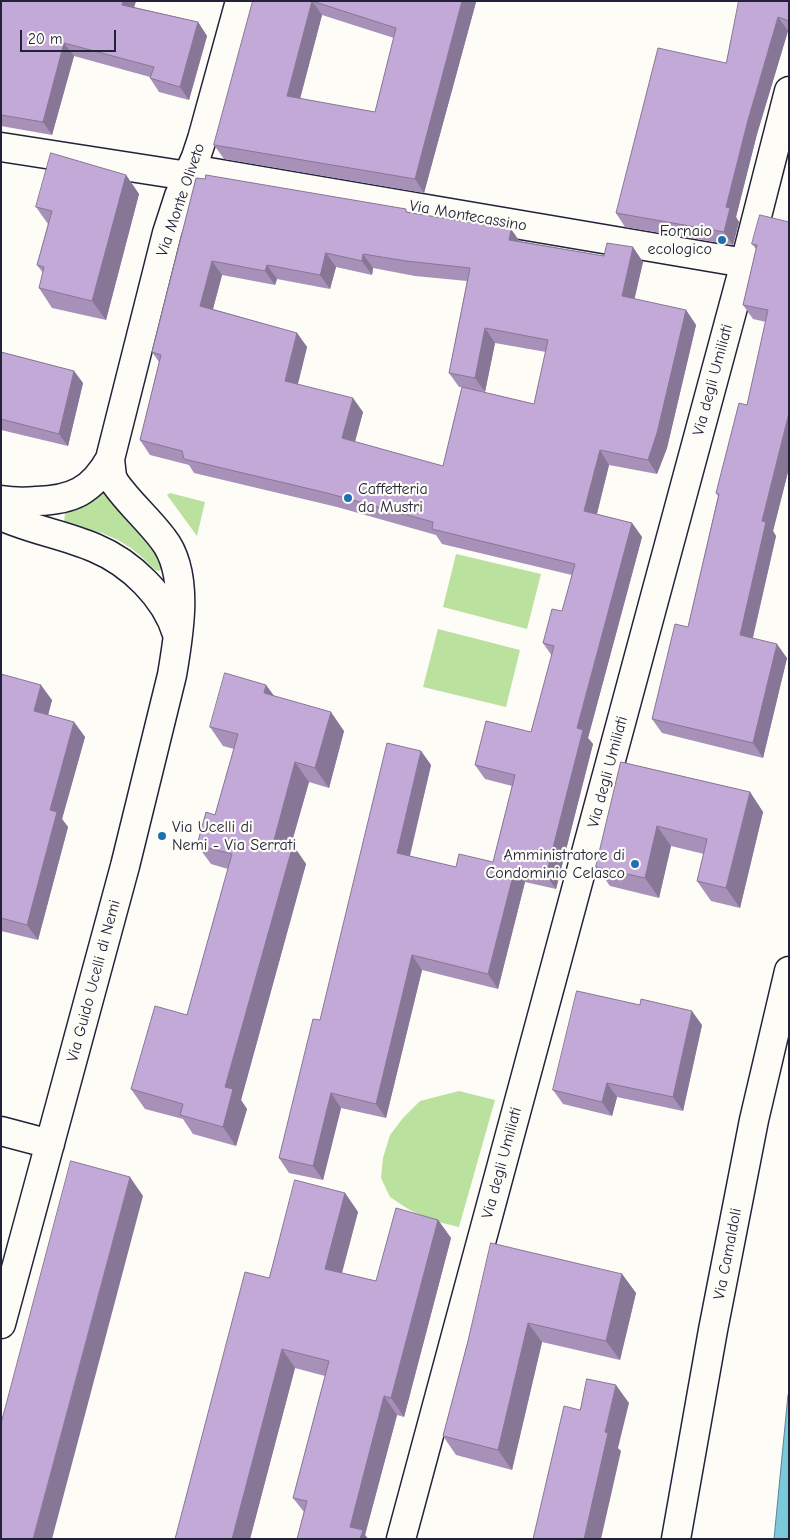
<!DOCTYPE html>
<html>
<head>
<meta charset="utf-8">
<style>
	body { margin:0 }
	#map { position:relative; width:790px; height:1540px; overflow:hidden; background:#fdfcf7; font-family:"Comic Neue",sans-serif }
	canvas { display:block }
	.frame { position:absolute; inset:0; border:2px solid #22223b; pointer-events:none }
	.scale { position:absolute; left:20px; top:30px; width:96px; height:22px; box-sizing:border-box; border:2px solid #22223b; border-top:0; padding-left:6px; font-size:15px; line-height:18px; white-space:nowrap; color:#22223b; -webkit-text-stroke:4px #fdfcf7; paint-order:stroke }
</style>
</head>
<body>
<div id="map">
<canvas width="790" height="1540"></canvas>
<div class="frame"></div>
<div class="scale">20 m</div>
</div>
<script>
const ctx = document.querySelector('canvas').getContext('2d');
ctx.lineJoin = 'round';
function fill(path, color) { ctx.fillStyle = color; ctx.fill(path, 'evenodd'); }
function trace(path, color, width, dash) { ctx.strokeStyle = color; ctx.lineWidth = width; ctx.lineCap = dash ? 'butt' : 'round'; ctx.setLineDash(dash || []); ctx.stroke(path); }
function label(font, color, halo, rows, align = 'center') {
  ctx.font = font + ' "Comic Neue",sans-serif'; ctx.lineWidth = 4.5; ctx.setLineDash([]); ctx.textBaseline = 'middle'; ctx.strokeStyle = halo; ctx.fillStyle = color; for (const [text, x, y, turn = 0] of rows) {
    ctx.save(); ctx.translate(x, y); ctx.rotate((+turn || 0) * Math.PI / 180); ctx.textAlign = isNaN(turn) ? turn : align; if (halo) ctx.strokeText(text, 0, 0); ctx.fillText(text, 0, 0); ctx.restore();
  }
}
fill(new Path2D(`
	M103,489L155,548L163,569L159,571L155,570L143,558L131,548L118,540L102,533L64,523L65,513L86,505Z
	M170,493L205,502L197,536L167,495Z
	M456,554L541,574L527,629L443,607Z
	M438,629L520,650L506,707L423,687Z
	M459,1091L495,1100L459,1227L430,1220L408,1209L390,1197L381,1178L383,1158L390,1135L403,1118L420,1101Z`), '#bae19d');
const water = new Path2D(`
	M789,1394V1539H774L788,1395Z`);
fill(water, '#7bc9da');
trace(water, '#57869a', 1);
const minor = new Path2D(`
	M1,147L188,176
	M191,169L745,263
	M1,500C13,502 25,502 37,501C72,500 92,491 110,459
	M1,516C32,530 65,535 95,548C131,563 166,597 177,634
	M1,1131L50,1144
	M1,1324L125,866L172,675C179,634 190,573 163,539C148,519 129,503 115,483L112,477L110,459L167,233L179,196L196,157L202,139L240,1
	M401,1539L653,604L745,263L789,91
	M676,1539L713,1330L754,1120L789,971`);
trace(minor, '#22223b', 31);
trace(minor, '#fdfcf7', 28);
fill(new Path2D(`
	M1,1H136L134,7L198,22L207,36L189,100L159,92L150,78V77L74,56L52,135L1,126Z
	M253,1L476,2L424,193L224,159L214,145ZM322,15L394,38L375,112L300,99Z
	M789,1V31H788L757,134L736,217L739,222L733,245L625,227L616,213L726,63Z
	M126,175L139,194L106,320L52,308L39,288L43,273L37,265L48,224L36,207Z
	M196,178L409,212L520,241L604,256L643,262L634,299L686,310L696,325L667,448L657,474L609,465L597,514L632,523L642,537L588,738L593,744L556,889L525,882L498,989L422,970L386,1118L341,1108L323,1180L289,1173L279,1158L320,1020L421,751L431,765L410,856L456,867L493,862L512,786L485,779L475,765L531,732L552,656L543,643L562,611L572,575L442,544L436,535L337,507L194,473L189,465L150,455L140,440L159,362L152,352ZM336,267L372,275L373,268L415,276L467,281L449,373L459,387H462L443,466L355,442L363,412L298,384L307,347L297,333L213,309L222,275L275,285L277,279L330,289ZM495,343L546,352L534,404L473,390L485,392Z
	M789,222V468L773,531L776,536L753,638L787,658L763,758L662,733L652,719L688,627L718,496L716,493L747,405L766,322L753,319L743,305L756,249L752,244Z
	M1,352L74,371L83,383L68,446L1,430Z
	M1,674L52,700L48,715L74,722L85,737L62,819L68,827L38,940L1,931Z
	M266,685L274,696L344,731L329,788L309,782L291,845H293L306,864L241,1100L247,1109L236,1146L193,1134L183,1119L145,1109L131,1089L187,1015L228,869L211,864L197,845L215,815L234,749L223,746L210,727Z
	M621,762L750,792L763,812L740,908L711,901L697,881L704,854L671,846L659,898L610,886L596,867Z
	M702,1025L683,1111L617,1097L612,1116L563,1104L553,1090Z
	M345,1193L358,1212L342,1273L376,1281L438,1220L451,1238L404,1417L397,1415L365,1535L368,1539H297L304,1512L293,1498L325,1376L295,1368L250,1539H175L269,1278Z
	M622,1274L636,1293L620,1360L542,1342L512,1470L456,1455L443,1436L468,1341Z`), '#a791b9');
fill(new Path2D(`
	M123,1H136L131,18L122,5Z
	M312,1L322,15L297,110L287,96Z
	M462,1H475L476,2L424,193L415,179Z
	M778,17L788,31L757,134L736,217L739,222L733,245L724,232L726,207L748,120Z
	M198,22L207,36L189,100L180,87Z
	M64,43L74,56L52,135L43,122Z
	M126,175L139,194L106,320L92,301Z
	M511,229L521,243L509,240Z
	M633,247L643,262L632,310L622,296Z
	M326,253L336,267L330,289L320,275Z
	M363,254L373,268L372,275L362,261Z
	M212,261L222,275L210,320L200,306Z
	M267,265L277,279L275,285L265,271Z
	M686,310L696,325L667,448L657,474L648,460Z
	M485,328L495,343L485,392L475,378Z
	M297,333L307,347L295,395L285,381Z
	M74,371L83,383L68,446L59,434Z
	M353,398L363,412L352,452L342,438Z
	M789,413V468L773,531L776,536L750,649L740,635L762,521Z
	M600,450L609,465L594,525L584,511Z
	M632,523L642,537L588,738L593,744L556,889L546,875L577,728Z
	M777,644L787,658L763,758L753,743Z
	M41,685L52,700L45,727L34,711Z
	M266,685L280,704L264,693Z
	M331,712L344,731L329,788L315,768Z
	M74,722L85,737L62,819L68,827L38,940L27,925L50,810Z
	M421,751L431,765L407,867L397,853Z
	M295,762L309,782L287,859L274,840Z
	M750,792L763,812L740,908L726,888Z
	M657,826L671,846L659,898L645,878Z
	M293,845L306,864L241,1100L247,1109L236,1146L223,1127L225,1087Z
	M515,868L525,882L498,989L488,974Z
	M412,955L422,970L386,1118L376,1104Z
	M692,1011L702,1025L683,1111L673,1097Z
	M607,1083L617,1097L612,1116L602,1102Z
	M331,1093L341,1108L323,1180L313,1166Z
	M130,1177L143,1196L52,1539H33Z
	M345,1193L358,1212L338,1287L325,1269Z
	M438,1220L451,1238L404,1417L391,1398Z
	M622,1274L636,1293L620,1360L606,1341Z
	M528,1323L542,1342L512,1470L498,1450Z
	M282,1349L295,1368L250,1539H232Z
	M616,1385L629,1403L618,1448L621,1451L601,1539H584L605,1432Z
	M384,1396L397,1415L365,1535L368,1539H358L350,1527Z`), '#887696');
const building = new Path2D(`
	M1,1H123L122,5L198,22L180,87L150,78L154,67L64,43L43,122L1,115Z
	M253,1H312L287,96L375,112L396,28L312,1H462L415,179L214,145Z
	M739,1H789V21L778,17L748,120L726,207L730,208L724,232L616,213L658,48L726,63Z
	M51,153L126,175L92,301L39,288L44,267L37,265L52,211L36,207Z
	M206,175L406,209V212L511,229L509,240L604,256L607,243L633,247L622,296L686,310L657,433L648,460L600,450L584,511L632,523L577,728L583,730L546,875L515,868L488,974L412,955L376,1104L331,1093L313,1166L279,1158L313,1019L320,1020L387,743L421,751L397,853L456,867L459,854L493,862L515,775L475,765L486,721L531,732L554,646L543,643L552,609L562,611L575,564L432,529L433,522L327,493L184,459L182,451L140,440L161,355L152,352L196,178L205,179ZM326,253L362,261L363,254L406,261L470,268L449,373L475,378L485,328L548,340L534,404L462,387L443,466L342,438L353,398L285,381L297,333L200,306L212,261L265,271L267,265L320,275Z
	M760,215L789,222V413L762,521L766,522L740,635L777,644L753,743L652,719L675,624L688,627L719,494L716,493L739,403L747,405L768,310L743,305L757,245L752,244Z
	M1,352L74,371L59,434L1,419Z
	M225,673L266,685L264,693L331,712L315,768L295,762L274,840L293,845L225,1087L233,1089L223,1127L180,1115L183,1104L131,1089L155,1006L187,1015L232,854L197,845L206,812L215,815L238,734L210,727Z
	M1,674L41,685L34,711L74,722L50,810L57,812L27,925L1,918Z
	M621,762L750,792L726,888L697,881L707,839L657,826L645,878L596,867Z
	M577,991L640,1005L641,999L692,1011L673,1097L607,1083L602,1102L553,1090Z
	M71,1161L130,1177L33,1539H1V1424Z
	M295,1180L345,1193L325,1269L376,1281L396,1208L438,1220L391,1398L384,1396L350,1527L363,1530L360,1539H297L307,1501L293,1498L329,1361L282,1349L232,1539H175L245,1272L269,1278Z
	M491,1243L622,1274L606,1341L528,1323L498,1450L443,1436L468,1341Z
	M587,1379L616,1385L605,1432L608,1433L584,1539H533L564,1406L580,1410Z`);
fill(building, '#c2a9d7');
trace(building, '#887696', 1);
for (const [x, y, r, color] of [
	[722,240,5,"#1f6fb2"],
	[348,498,5,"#1f6fb2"],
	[162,836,5,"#1f6fb2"],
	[635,864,5,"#1f6fb2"]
]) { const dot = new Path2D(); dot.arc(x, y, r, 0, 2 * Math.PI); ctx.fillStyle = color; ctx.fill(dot); trace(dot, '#fdfcf7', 2); }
label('16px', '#22223b', '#fdfcf7', [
	["Via Monte Oliveto",181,200,-71],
	["Via Montecassino",468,216,10],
	["Via degli Umiliati",713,380,-75],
	["Via degli Umiliati",608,772,-75],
	["Via Guido Ucelli di Nemi",94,981,-75],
	["Via degli Umiliati",502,1163,-75],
	["Via Camaldoli",728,1254,-79]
]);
label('16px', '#22223b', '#fdfcf7', [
	["Fornaio",712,231],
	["ecologico",712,249],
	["Caffetteria",358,489,"left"],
	["da Mustri",358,507,"left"],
	["Via Ucelli di",172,827,"left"],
	["Nemi - Via Serrati",172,845,"left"],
	["Amministratore di",625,855],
	["Condominio Celasco",625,873]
], 'right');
</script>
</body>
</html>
